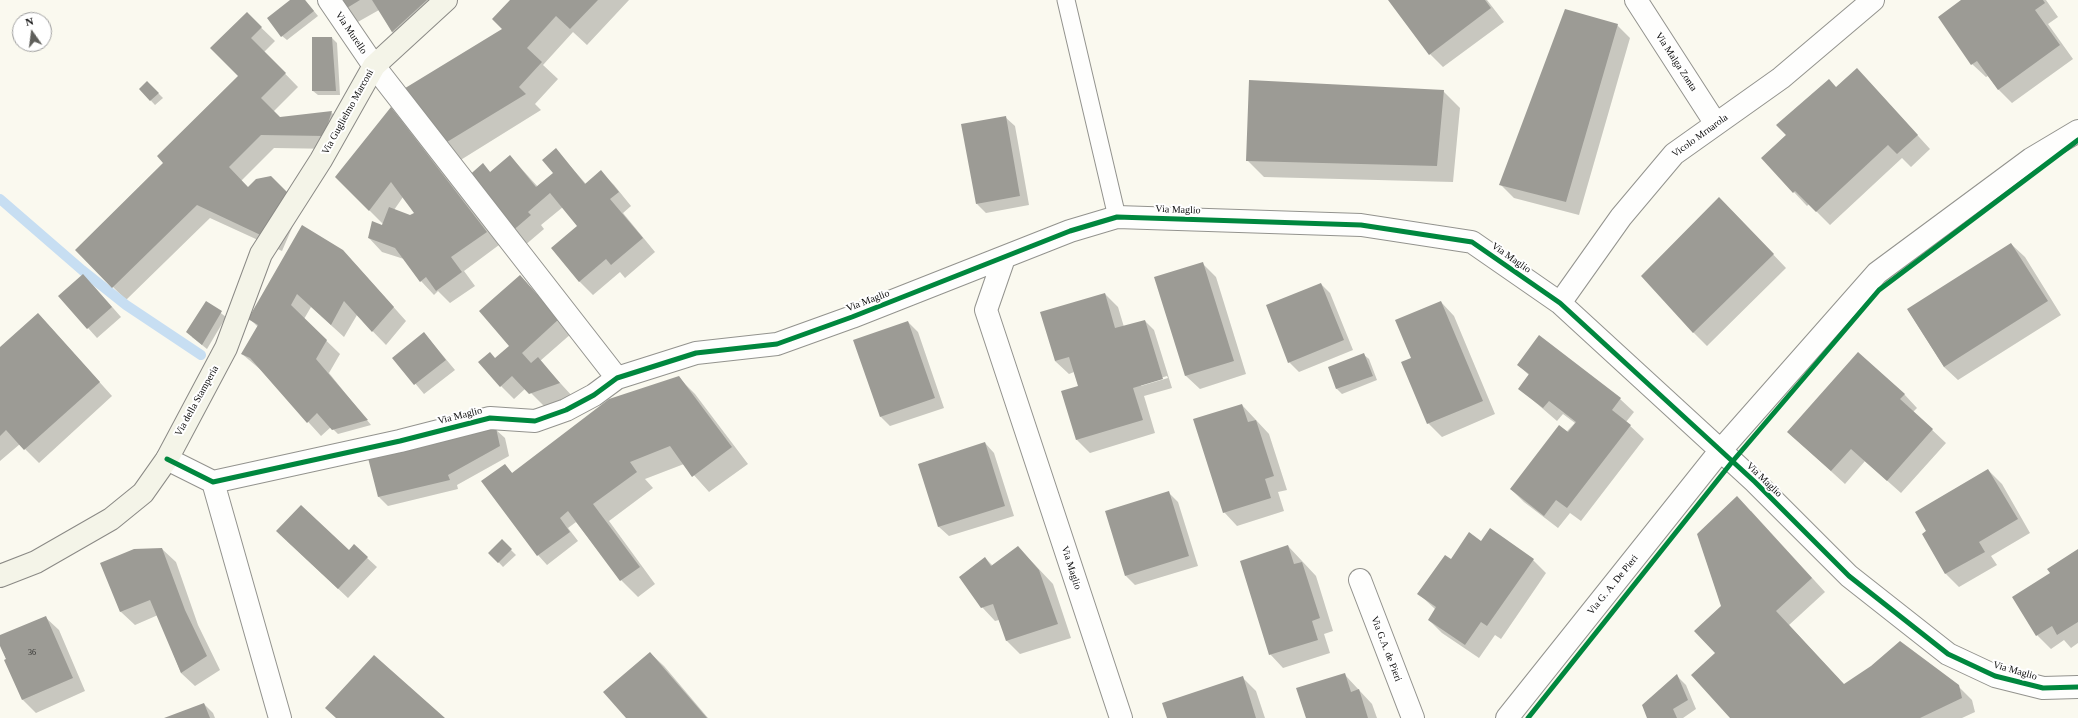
<!DOCTYPE html>
<html>
<head>
<meta charset="utf-8">
<style>
	body { margin:0 }
	#map { position:relative; width:2078px; height:718px; overflow:hidden; background:#faf9ef; font-family:Georgia,serif }
	canvas { display:block }
	.north { position:absolute; left:12px; top:12px; width:40px; height:40px; box-sizing:border-box; background:#fff; border:1px solid #9e9e9e; border-radius:50%; rotate:346deg; font-size:11px; font-weight:700; line-height:16px; text-align:center; color:#0c0c0c }
	.north::after { content:''; display:block; margin:auto; width:14px; height:18px; background:#5f5f5b; clip-path:polygon(50% 0,100% 100%,50% 72%,0 100%) }
</style>
</head>
<body>
<div id="map">
<canvas width="2078" height="718"></canvas>
<div class="north">N</div>
</div>
<script>
const ctx = document.querySelector('canvas').getContext('2d');
ctx.lineJoin = 'round';
function fill(path, color) { ctx.fillStyle = color; ctx.fill(path, 'evenodd'); }
function trace(path, color, width, dash) { ctx.strokeStyle = color; ctx.lineWidth = width; ctx.lineCap = dash ? 'butt' : 'round'; ctx.setLineDash(dash || []); ctx.stroke(path); }
function label(font, color, halo, rows, align = 'center') {
  ctx.font = font + ' Georgia,serif'; ctx.lineWidth = 4; ctx.setLineDash([]); ctx.textBaseline = 'middle'; ctx.strokeStyle = halo; ctx.fillStyle = color; for (const [text, x, y, turn = 0] of rows) {
    ctx.save(); ctx.translate(x, y); ctx.rotate((+turn || 0) * Math.PI / 180); ctx.textAlign = isNaN(turn) ? turn : align; if (halo) ctx.strokeText(text, 0, 0); ctx.fillText(text, 0, 0); ctx.restore();
  }
}
fill(new Path2D(`
	M292,0H305L318,16L287,40L282,36Z
	M337,0H455L406,45L392,32L379,10L356,23Z
	M511,0H629L587,45L573,32L543,65L558,79L535,104L541,110L459,161L442,145L503,29Z
	M1389,0H1487L1504,22L1443,67L1430,54Z
	M1963,0H2046L2058,17L2048,24L2073,59L2012,103L1998,89L1988,76L1986,77L1972,64Z
	M247,14L275,41L264,52L298,87L273,112L279,118L331,112L344,125L337,149L274,148L241,181L248,188L301,207L282,251L210,218L126,300L76,250L164,163L239,76Z
	M1617,25L1630,38L1579,215L1514,198L1501,185Z
	M332,38L337,43L340,95H318L313,91Z
	M147,82L163,98L155,105L140,89Z
	M1870,83L1930,149L1911,167L1902,158L1830,225L1809,204L1807,206L1762,158L1836,88Z
	M1443,91L1460,108L1453,182L1264,177L1247,160Z
	M391,109L404,122L499,245L464,271L475,286L450,303L438,291L434,295L421,281L404,259L382,252L369,238L383,224L336,177ZM403,197L415,213L411,216L394,210Z
	M1005,117L1015,126L1029,205L986,213L977,204Z
	M556,150L586,184L601,172L614,185L631,206L623,213L655,252L625,278L620,272L593,295L579,281V226L563,207L541,225L544,229L524,246L511,232L483,165L491,173L510,156L538,187L555,173Z
	M1732,211L1786,268L1707,346L1693,332Z
	M302,226L356,265L406,321L386,345L357,315L344,337L311,307L304,319L340,354L329,373L371,425L338,434L331,427L321,436L261,370L242,354L258,327L250,319Z
	M2011,244L2025,257L2061,315L1958,380L1944,367L1908,310Z
	M1202,263L1216,277L1246,374L1200,389L1186,376L1155,278Z
	M520,276L572,333L540,361L573,397L544,406L526,388L514,399L501,386L495,359L511,346Z
	M92,284L121,317L97,338L88,328Z
	M1321,284L1330,293L1353,350L1299,372L1289,362Z
	M1105,294L1118,307L1124,327L1145,321L1154,330L1172,388L1144,396L1155,433L1090,453L1077,440L1079,387L1074,372L1069,374L1055,361ZM1167,376L1168,378L1141,386V384Z
	M206,302L226,317L207,349L192,337Z
	M1441,302L1454,316L1495,414L1442,437L1428,423L1412,358Z
	M908,322L918,332L944,408L890,426L881,417Z
	M51,328L112,396L39,463L20,444L0,461V348Z
	M424,333L455,370L424,394L394,358Z
	M1540,337L1620,399L1634,412L1626,422L1644,439L1581,521L1570,513L1558,528L1524,502L1511,489L1575,423L1563,414L1557,421L1520,389L1530,376L1518,365Z
	M1364,355L1369,359L1377,380L1342,394L1337,389L1329,368Z
	M678,377L695,394L748,464L709,492L684,464L645,479L653,488L609,521L655,584L638,597L621,580L576,522L568,528L578,541L547,565L538,555L505,465L513,474Z
	M1904,394L1917,408L1913,412L1946,443L1901,493L1865,461L1845,484L1788,432Z
	M1242,405L1269,434L1287,490L1278,492L1284,511L1237,526L1224,512Z
	M495,429L505,438L509,456L457,485L458,489L388,506L379,497L370,459Z
	M985,443L994,453L1014,516L949,536L939,527L919,464Z
	M1988,470L2002,484L2030,533L1991,556L1997,565L1959,587L1946,574L1923,534Z
	M1168,492L1178,502L1198,566L1135,585L1126,576Z
	M1751,511L1825,592L1789,625L1844,685L1958,686L1972,700L1975,712L1962,718H1732L1716,653L1722,606Z
	M287,541L349,551L354,546L377,567L348,598Z
	M502,541L516,555L503,567L490,553Z
	M1288,546L1316,576L1333,631L1324,634L1330,653L1283,668L1270,654Z
	M1018,547L1053,584L1071,638L1020,654L1007,641L999,620L995,621L982,607L985,558L993,566Z
	M162,549L176,562L198,625L220,670L195,686L181,673L158,615L135,625L121,612L101,563Z
	M2078,550V643L2071,648L2064,640L2051,649L2037,635L2013,597L2051,574Z
	M1451,560H1533L1546,573L1501,639L1495,635L1479,658L1442,633L1429,620L1436,610L1419,594Z
	M45,617L59,630L85,691L36,713L23,700L0,644V636Z
	M650,653L664,666L708,718H627Z
	M1345,675L1372,704L1377,718H1307Z
	M1677,676L1686,685L1696,709L1683,718H1648Z
	M1242,677L1256,691L1265,718H1168Z
	M204,704L213,713L215,718H166Z`), '#0003');
trace(new Path2D(`
	M0,199L82,270L126,305L201,355`), '#c7def2', 10);
fill(new Path2D(`
	M290,0H305L314,11L281,37L267,18Z
	M335,0H360L342,11Z
	M372,0H427L392,32Z
	M510,0H598L570,29L556,16L527,48L542,62L519,87L526,94L442,145L402,90L502,29L492,19Z
	M1388,0H1485L1491,8L1429,55Z
	M1961,0H2043L2045,3L2035,10L2060,45L1998,90L1977,61L1971,65L1938,17Z
	M1565,9L1618,24L1566,202L1499,185Z
	M247,12L262,27L251,38L286,73L261,98L280,117L332,111L324,136L261,135L229,167L248,187L256,179L271,176L288,193L269,239L197,205L112,288L75,250L163,163L157,156L238,76L210,48Z
	M312,37H332L336,91H312Z
	M1857,68L1918,135L1897,154L1888,145L1816,212L1795,191L1793,193L1761,158L1786,135L1776,125L1829,79L1836,87Z
	M1249,80L1444,90L1437,166L1246,161Z
	M147,81L159,93L150,101L139,89Z
	M391,107L487,232L451,257L462,272L436,291L426,277L420,282L395,248L368,238L372,221L382,225L389,207L410,215L414,213L391,182L369,211L335,177Z
	M1006,116L1020,196L976,204L961,124Z
	M556,148L585,184L601,170L619,192L610,199L643,238L611,265L606,259L579,282L551,248L577,226L550,193L528,212L531,215L510,233L465,179L483,163L490,172L510,155L536,187L553,173L542,160Z
	M1719,197L1774,254L1693,333L1641,276Z
	M302,225L343,250L394,307L372,332L344,301L331,325L297,294L291,305L327,340L316,359L368,420L332,430L317,413L307,423L250,358L241,354L258,325L248,319Z
	M2011,243L2048,301L1944,367L1907,309Z
	M1203,262L1234,361L1185,376L1154,277Z
	M83,274L112,307L87,329L58,296Z
	M520,275L559,319L522,353L531,363L538,357L560,383L529,394L512,376L500,387L478,362L490,352L495,358L509,346L479,311Z
	M1321,283L1344,340L1288,363L1266,305Z
	M1105,293L1115,328L1145,320L1163,379L1133,388L1143,420L1076,440L1061,391L1078,386L1069,357L1055,361L1040,312Z
	M206,301L222,311L202,345L186,332Z
	M1441,301L1483,401L1427,424L1401,362L1411,358L1395,320Z
	M38,313L100,382L24,450L6,430L0,436V347Z
	M908,321L935,398L880,417L853,340Z
	M424,332L446,360L414,385L392,358Z
	M1539,335L1621,398L1612,410L1631,425L1567,508L1556,500L1544,516L1510,489L1559,425L1568,432L1576,422L1549,401L1543,408L1518,389L1529,374L1517,365Z
	M1858,352L1905,394L1900,399L1933,429L1887,481L1851,449L1831,471L1787,432Z
	M1364,353L1373,376L1336,389L1328,367Z
	M679,376L732,447L692,477L670,446L630,462L637,472L593,504L640,567L620,581L568,511L560,518L570,532L537,556L481,481L505,464L512,473L609,399Z
	M1242,404L1248,422L1256,420L1274,476L1265,479L1271,498L1223,513L1193,419Z
	M496,428L500,446L448,475L450,480L378,497L368,458Z
	M985,442L1005,506L938,527L918,464Z
	M1988,469L2018,519L1979,542L1985,552L1945,574L1922,534L1926,531L1915,512Z
	M1169,491L1189,556L1125,576L1105,511Z
	M1737,496L1812,578L1776,611L1844,684L1871,666L1900,641L1959,685L1962,698L1920,718H1730L1691,675L1715,653L1694,631L1721,606L1697,534Z
	M301,505L349,550L354,544L368,557L338,589L276,531Z
	M1490,528L1534,559L1487,626L1481,622L1465,645L1428,620L1436,607L1417,594L1445,555L1451,559L1469,532L1481,541Z
	M502,539L512,549L498,563L488,553Z
	M1288,545L1294,564L1302,562L1320,618L1312,621L1318,640L1269,655L1240,561Z
	M1018,546L1039,570L1058,624L1006,641L993,604L981,608L959,577L985,557L991,566Z
	M162,548L185,610L207,656L181,673L150,600L120,612L100,563L134,549Z
	M2078,549V622L2057,635L2052,626L2036,636L2012,597L2050,573L2047,569Z
	M46,616L73,678L22,700L4,660L6,659L0,646V635Z
	M650,652L707,718H626L603,692Z
	M374,655L445,718H336L325,708Z
	M1345,673L1351,692L1359,689L1368,718H1306L1296,688Z
	M1677,674L1688,700L1673,709L1677,718H1647L1642,705Z
	M1243,676L1256,718H1167L1162,703Z
	M204,703L210,718H164Z`), '#9c9b95');
const lane = new Path2D(`
	M1066,0L1117,217`);
const street = new Path2D(`
	M329,0L374,66L617,378
	M1636,0L1716,124
	M1004,258L986,310L1121,718
	M1560,303L1621,217L1674,154L1781,78L1873,0
	M167,459L213,482L400,441L490,418L535,421L566,410L594,395L617,378L696,353L777,344L852,317L1070,231L1117,217L1361,225L1472,242L1560,303L1755,482L1849,576L1948,654L1995,676L2043,688L2078,687
	M213,482L280,718
	M1360,580L1413,718
	M1507,718L1720,451L1877,273L2031,159L2078,131`);
const secondary = new Path2D(`
	M0,576L36,562L111,519L143,493L167,459L226,348L261,254L321,160L374,66L446,0`);
trace(lane, '#93938e', 19);
trace(street, '#93938e', 24);
trace(secondary, '#8a8985', 24);
trace(lane, '#fefefd', 17);
trace(street, '#fefefd', 22);
trace(secondary, '#f4f4e8', 22);
trace(new Path2D(`
	M167,459L213,482L400,441L490,418L535,421L566,410L594,395L617,378L696,353L777,344L852,317L1070,231L1117,217L1361,225L1472,242L1560,303L1755,482L1849,576L1948,654L1995,676L2043,688L2078,687
	M1528,718L1732,462L1879,290L2078,140`), '#00873e', 5);
label('8px', '#30302e', null, [
	["36",32,653]
]);
label('10px', '#0c0c0c', '#fff', [
	["Via Murello",351,33,56],
	["Via Malga Zonta",1676,62,57],
	["Via Guglielmo Marconi",348,112,-61],
	["Vicolo Mrnarola",1700,136,-36],
	["Via Maglio",1178,210,2],
	["Via Maglio",1511,258,35],
	["Via Maglio",868,301,-21],
	["Via della Stamperia",197,401,-61],
	["Via Maglio",460,416,-14],
	["Via Maglio",1764,480,44],
	["Via Maglio",1071,568,72],
	["Via G. A. De Pieri",1613,585,-51],
	["Via G.A. de Pieri",1386,649,69],
	["Via Maglio",2015,671,16]
]);
</script>
</body>
</html>
